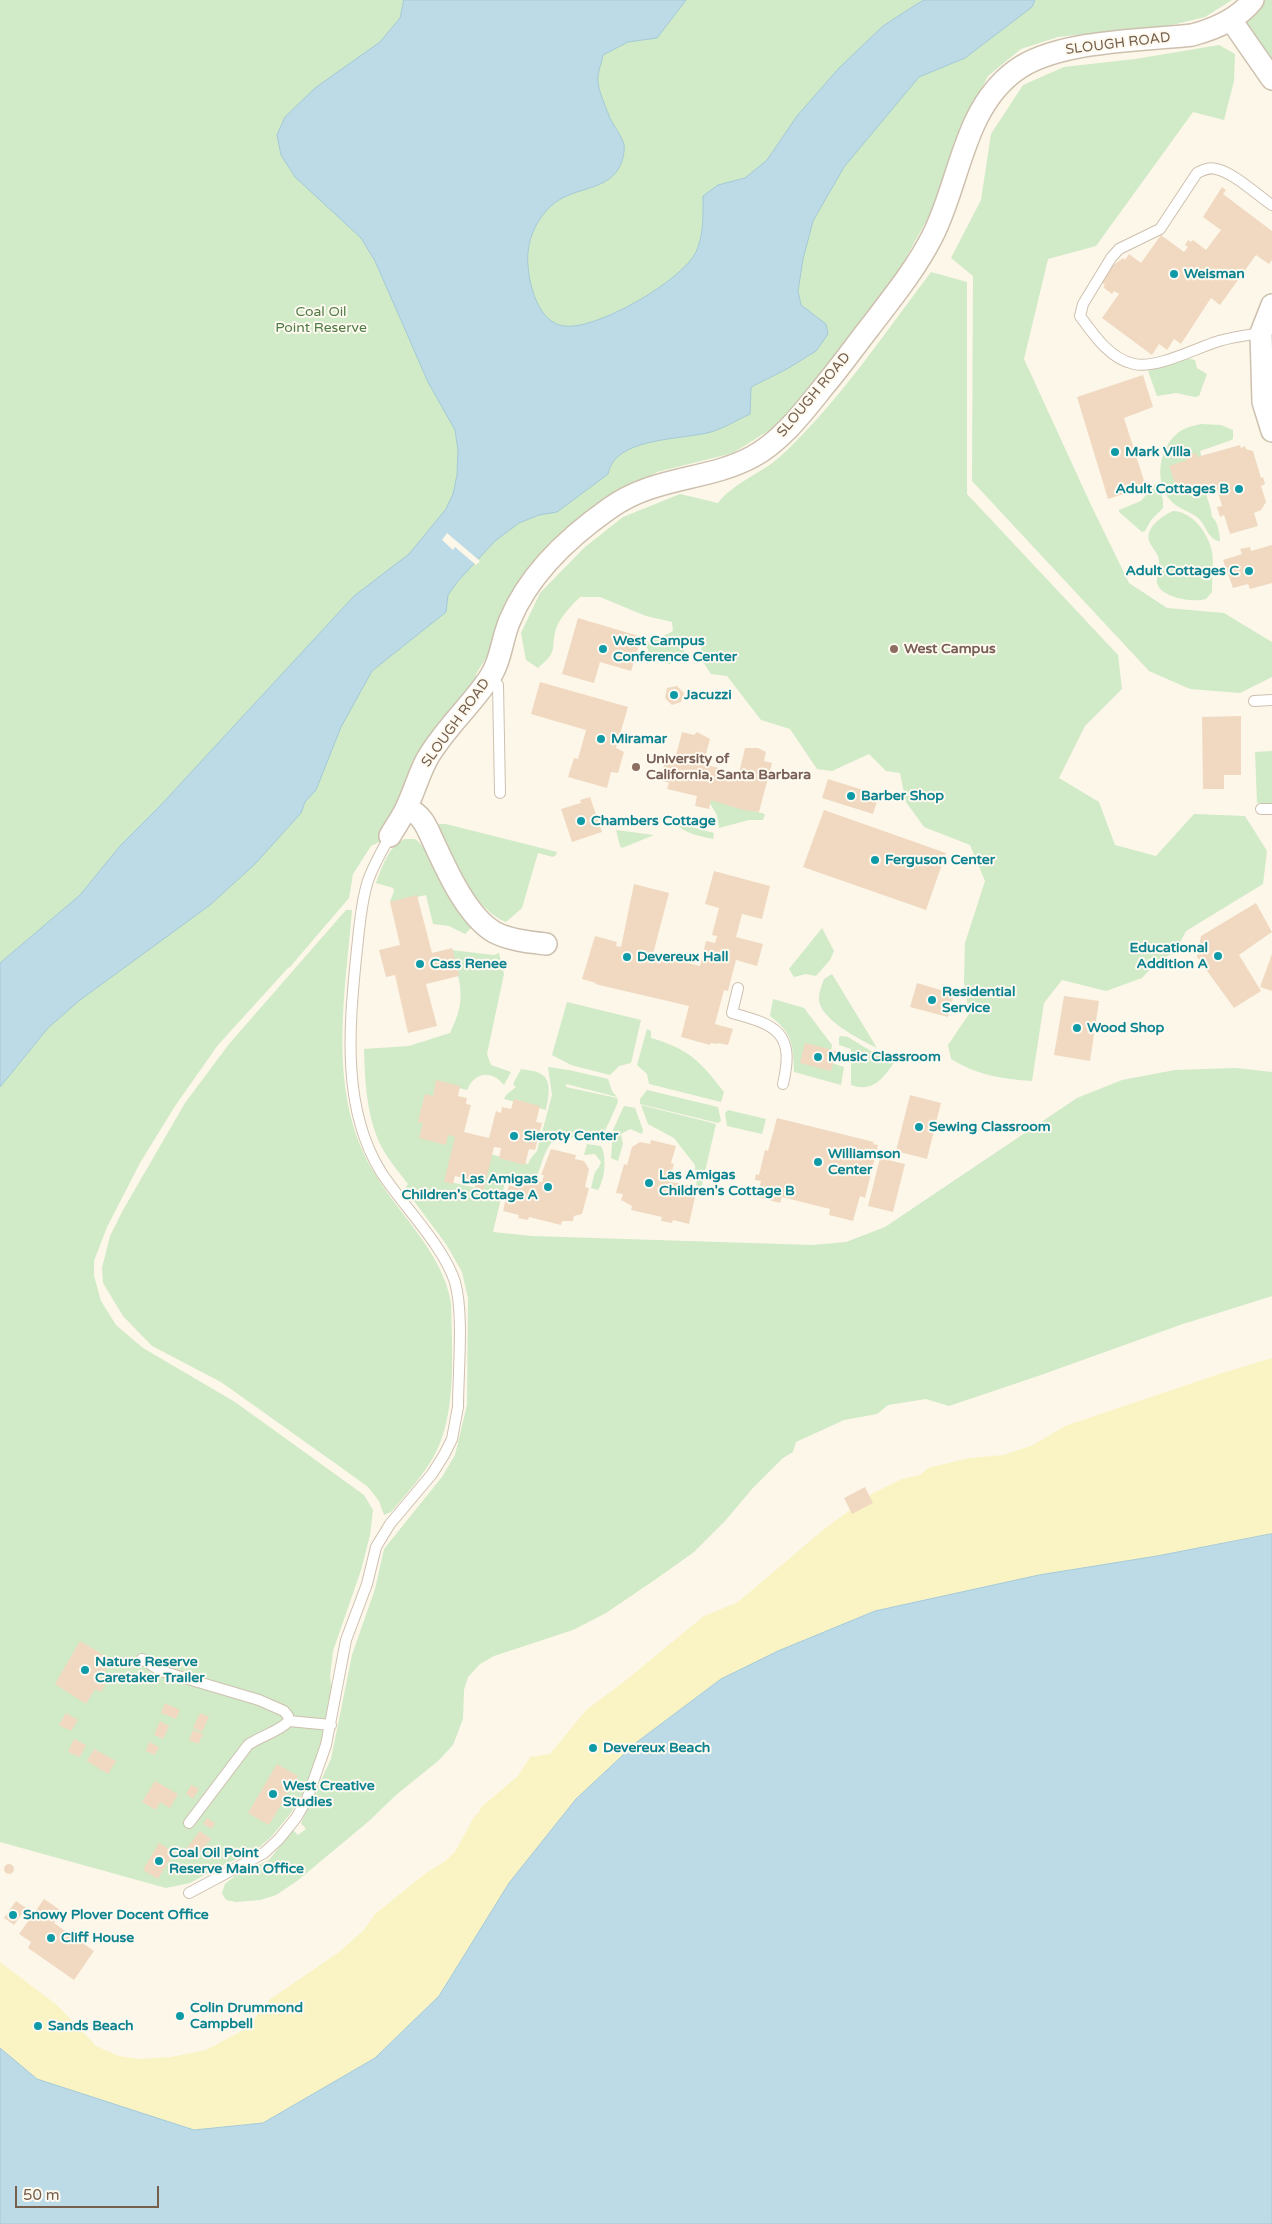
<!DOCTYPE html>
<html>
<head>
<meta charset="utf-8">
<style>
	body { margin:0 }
	#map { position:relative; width:1272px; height:2224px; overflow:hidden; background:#fcf7e9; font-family:"Varela Round",sans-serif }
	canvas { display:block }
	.scale { position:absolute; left:15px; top:2186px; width:144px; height:22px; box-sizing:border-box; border:2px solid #76604d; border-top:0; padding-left:6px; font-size:15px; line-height:18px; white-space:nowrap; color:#76604d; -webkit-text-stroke:4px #fefaf0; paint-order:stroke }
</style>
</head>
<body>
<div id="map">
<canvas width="1272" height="2224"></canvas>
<div class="scale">50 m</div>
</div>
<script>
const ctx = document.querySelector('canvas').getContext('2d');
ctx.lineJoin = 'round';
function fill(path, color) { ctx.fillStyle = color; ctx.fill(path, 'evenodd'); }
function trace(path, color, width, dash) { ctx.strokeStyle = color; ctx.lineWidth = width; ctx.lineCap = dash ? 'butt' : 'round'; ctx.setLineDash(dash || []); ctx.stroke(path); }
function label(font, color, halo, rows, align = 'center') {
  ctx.font = font + ' "Varela Round",sans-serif'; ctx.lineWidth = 4; ctx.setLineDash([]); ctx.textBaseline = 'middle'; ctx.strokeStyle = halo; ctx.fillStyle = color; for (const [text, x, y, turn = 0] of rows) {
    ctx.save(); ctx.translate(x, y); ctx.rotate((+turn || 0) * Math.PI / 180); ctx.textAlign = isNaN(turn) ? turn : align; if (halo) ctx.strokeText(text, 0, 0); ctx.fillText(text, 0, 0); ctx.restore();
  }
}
fill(new Path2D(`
	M0,0H1232L1205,17L1172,25L1058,37L1021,49L988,76L960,130L929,216L893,281L826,372L779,424L733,453L657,472L580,516L559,541H553L541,553L542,555L498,628L486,658L476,674L474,693C456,702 441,717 431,733L386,839L371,846L353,874L349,898L290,967L288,968L218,1045L175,1106L140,1163L107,1227L94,1261V1276L101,1301L116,1325L143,1348L235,1402L364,1495L373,1510L370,1535L361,1570L333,1651L330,1676L332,1692L321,1747L310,1782L290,1814L272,1836L255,1851L219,1867L190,1883L166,1888L0,1842Z
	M1248,0H1272V62L1240,36Z
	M1219,45L1235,54L1234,81L1224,120L1193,112L1096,246L1048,259L1024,359L1091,505L1129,583L1167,608L1224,613L1272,642V677L1240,693L1190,689L1149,671L972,481L973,276L951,258L981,200L991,134L1023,85L1064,67L1135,59Z
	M931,272L967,282V494L1118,655L1122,689L1085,726L1059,778L1099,802L1115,845L1156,856L1194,814L1245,816L1267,851L1263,884L1186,931L1176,951L1156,963L1142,978L1106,991L1062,980L1044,1003L1032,1081C1002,1079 977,1075 951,1059L948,1045L969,1014L964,982L965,943L985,881L970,845L924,827L906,802L900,773L886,771L869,754L832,771L817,769L790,729L761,720L727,676L711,674L699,656L703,644L694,637H687L683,656L670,664L652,661L645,642L660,638L673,631L672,622L646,616L600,597H580C571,606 560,617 556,629C550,651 559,650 538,668L526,660L521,633L540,593L585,547L623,517L680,494L718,503C735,481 764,473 784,453C840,400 884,334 931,272Z
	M1187,358L1195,360L1197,368L1207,374L1199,396L1195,397L1176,393L1157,396L1148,371Z
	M1201,424L1221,425L1233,430V439L1229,441L1200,451C1204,463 1201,474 1204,486C1206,497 1211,506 1212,517C1217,520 1220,533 1220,541C1210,541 1206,527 1200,520C1192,511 1179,510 1171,501C1153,482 1159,447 1179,432C1186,427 1193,426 1201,424Z
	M1156,483L1163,499V508L1151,520L1145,531L1142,532L1119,512V510L1141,501Z
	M1173,511C1192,511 1209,534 1212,552C1214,565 1212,579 1212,592L1206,599C1194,603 1161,598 1157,583C1156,577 1160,568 1159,560C1158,553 1153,549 1150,543C1143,529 1162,516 1173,511Z
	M1272,751V803H1257L1255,752Z
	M710,799L765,814L763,820H749L719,828L717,815L709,802Z
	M676,823L714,833L713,839C700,836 684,834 676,823Z
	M438,824H446L557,852L556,855L553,857L538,853L522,908L506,922C476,911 446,853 438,824Z
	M616,830L654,835L622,848L620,846Z
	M405,839H415C429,849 438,879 447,895C454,907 462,916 472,927L465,934L449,926L433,924L426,895L391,903L390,902L394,891L393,888L376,883C382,867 389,845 405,839Z
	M346,910H352C345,997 326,1095 375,1174C400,1216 443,1253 451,1303C452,1348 457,1414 435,1454C424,1475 407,1493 391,1512L384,1515L379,1501L368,1487L346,1471L221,1382L152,1346L123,1316L103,1283L102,1268L110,1236L123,1210L185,1103L229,1044Z
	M822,928L834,951L830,960L816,976L806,974L794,977L789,969Z
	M451,950L494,955L499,953L504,974L487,1054L491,1065L511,1072L504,1085C492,1070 475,1071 467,1090L438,1083L447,1133L458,1135L446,1181L481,1189L490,1154L528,1164L531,1158L537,1151L552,1095L548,1067L569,1070L608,1079L612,1091L617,1097L566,1084V1087L617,1098L618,1102C615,1108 604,1136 600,1138C594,1141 588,1137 581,1142C551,1123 545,1154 537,1177L517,1174L505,1182L493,1232L532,1236L812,1245L846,1242L885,1227L1077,1098L1122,1080L1175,1070L1236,1068L1272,1072V1296L1180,1325L1041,1375L949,1406L926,1399L888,1405L877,1414L844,1420L796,1442L793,1452L783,1458L752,1489L725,1521L694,1552L656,1579L606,1613L573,1630L494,1656L480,1664L468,1677L464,1690L463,1719L453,1745L438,1761L396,1795L369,1821L297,1881L276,1895L260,1900L236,1902L226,1900L222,1893L225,1884L236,1875L269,1860L293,1830L298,1835L306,1829L301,1823L331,1759L352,1655L375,1589L384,1549L442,1477L455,1455L467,1405L468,1298L462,1272L446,1244L405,1189L408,1184C398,1171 386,1157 379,1142C366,1112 365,1080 364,1049L409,1046L450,1033C467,999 461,985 451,950Z
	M832,974L877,1048C861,1040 818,1019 819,998C819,992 822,985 824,979Z
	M773,999L804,1008L832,1045L829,1062L844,1067L841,1085L794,1072C793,1045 793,1033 770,1016Z
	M567,1002L641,1020L631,1063L619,1066L610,1075L571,1065L552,1055Z
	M647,1029L651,1031V1038C689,1049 700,1061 724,1092L721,1102L649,1084L647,1074L637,1065Z
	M841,1036L848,1037L884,1059L900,1054C886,1073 877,1094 851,1085V1049L839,1045V1037Z
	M521,1069C527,1070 536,1071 541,1074C553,1080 548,1100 546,1110L504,1099L506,1095L516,1087L513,1084Z
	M647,1090L718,1107L721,1121L718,1123L640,1104V1099Z
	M641,1105L716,1124L700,1193L697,1191L695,1165L674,1138L648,1124Z
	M624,1106L635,1108L643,1130L642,1134L630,1129L621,1134L623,1144L618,1161L611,1158L613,1130Z
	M728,1110L766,1119L762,1134L727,1126L725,1113Z
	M587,1144L601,1146C607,1157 605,1179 598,1190L591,1188L595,1172L599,1167L601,1162L595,1154L584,1155Z`), '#d1eac7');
fill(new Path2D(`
	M1272,1358V1534L1157,1556L1039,1575L875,1611L778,1651L721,1679L637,1742L576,1799L509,1883L439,1996L375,2058L263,2123L194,2130L36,2079L0,2048V1962L57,2005L96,2046L119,2056L139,2059L171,2057L206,2050L247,2028L269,2000L339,1952L364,1930L375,1914L426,1873L444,1862L455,1852L474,1817L480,1811V1808L518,1776L530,1757L550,1754L586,1710L621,1684L704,1616L738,1602L823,1530L873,1493L902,1479L920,1475L928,1468L969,1458L1004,1455L1033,1445L1065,1426L1219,1374Z`), '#faf4c5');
const water = new Path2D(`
	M404,0H686L657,38L628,42L603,55C602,62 597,73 598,81C598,90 607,111 611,120C615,128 621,135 624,144C625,148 623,161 620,166C610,186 588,187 569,195C542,205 525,237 528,265C529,286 539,323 564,326C595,331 682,281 696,252C704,235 703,215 703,196L718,185L745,178L767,160L797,116L839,68L883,26L917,4L924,0H1035L1032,7L965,58L919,77L844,167L813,221L803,259L798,291L801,305L826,324L828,334L816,351L787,369L751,387L750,414C737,420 724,428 711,432C682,440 614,437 608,474L557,512L539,515L519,523L495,541L458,581L448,595L446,612L372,671L341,727L316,790L305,802L301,813L255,864L210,905L80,1000L48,1028L0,1087V963L80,895L120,846L160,806L354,596L409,554L446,509L453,494L457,475L458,450L455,430L428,382L375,261L361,238L295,177L281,155L277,135L285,117L315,88L380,42L400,18Z
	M1272,1534V2224H0V2048L37,2079L194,2130L263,2123L375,2058L439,1996L509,1883L576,1799L637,1742L721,1679L778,1651L875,1611L1039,1575L1157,1556Z`);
fill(water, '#bddbe6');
trace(water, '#a4cad7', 1);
fill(new Path2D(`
	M447,533L480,561L476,565L455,547L453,550L442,540Z`), '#fcf7e9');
fill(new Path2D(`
	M1222,187L1226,190L1223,194L1272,231V260L1269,264L1256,255L1220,305L1211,298L1181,344L1174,339L1167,350L1159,344L1152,355L1102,318L1119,294L1114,291L1112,294L1103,287L1105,285L1101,282L1112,266L1123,258L1125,260L1129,254L1141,263L1161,235L1184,252L1188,247L1185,245L1188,240L1191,242L1193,240L1206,250L1221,230L1203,217Z
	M1143,375L1153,407L1124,418L1146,487L1108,499L1077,397Z
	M1240,445L1241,448L1245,446L1246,449L1253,451L1261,478L1263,477L1265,484L1261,486L1266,502L1261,510L1254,513L1258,526L1230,534L1224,515L1220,517L1217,507L1222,506L1217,489L1196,495L1194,490L1179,494L1169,466L1187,460L1186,455L1196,453L1197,457Z
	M1272,545V583L1250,589L1248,584L1233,588L1223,560L1242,554L1240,549L1250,547L1251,551Z
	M578,618L642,637L631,671L600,662L594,683L562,674Z
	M540,682L628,707L616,748L624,752L618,773L611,772L607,788L568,777L574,758L578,759L586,730L531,714Z
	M677,686L684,693L681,702L672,705L665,698L667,688Z
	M1241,716V775H1224V789H1203L1202,717Z
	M682,732L694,735L697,732L710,739L703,764L739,773L745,748H758L766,752L764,761L772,763L759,812L743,810L711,800L709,809L695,806L697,796L667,789L669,783L660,780L665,761L674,763Z
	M828,779L879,795L873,814L822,798Z
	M590,797L602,832L572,842L561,809L581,803L580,800Z
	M824,810L946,853L926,910L803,867Z
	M714,871L770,886L762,919L742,914L736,937L763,944L757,966L736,960L728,991L724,990L715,1024L733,1029L728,1045L718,1043L717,1044L710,1043V1045L681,1037L689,1006L595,984L596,983L582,979L595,936L617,942L616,946L621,947L634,884L669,893L653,954L700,966L706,941L715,943L717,936L712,935L719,908L705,904Z
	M417,895L432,953L452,948L459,976L426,984L437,1026L408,1033L395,975L386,977L379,950L400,945L390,902Z
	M1256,903L1272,932L1239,955L1261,991L1234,1008L1197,957L1201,936Z
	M1272,954V991L1260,987Z
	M917,983L954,994L948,1017L910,1007Z
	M1064,996L1099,1001L1090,1061L1054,1055Z
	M805,1043L836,1051L831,1071L800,1063Z
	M436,1080L460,1086L458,1096L467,1098L466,1104L471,1105L464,1132L489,1138L496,1111L501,1113L502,1107L511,1109L514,1099L540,1106L536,1122L542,1123L535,1150L529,1149L525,1165L499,1158L501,1148L494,1147L483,1192L474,1190L476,1181L455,1176L453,1184L444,1182L455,1137L448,1135L446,1145L419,1138L423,1123L418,1122L425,1094L433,1096Z
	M910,1095L941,1103L927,1159L896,1151Z
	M777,1118L874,1142L873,1144L878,1145L865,1198L860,1196L853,1221L829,1215L830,1209L782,1197L780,1203L757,1197L761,1181L755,1180L756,1174L759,1175L765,1150L768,1151Z
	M651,1140L676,1146L671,1163L674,1164L671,1174H669L667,1181L691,1186L689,1196L695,1197L689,1224L673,1220L672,1223L661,1221L662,1217L631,1210L632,1206L621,1200L623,1194L616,1193L624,1164L627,1165L632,1147L640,1142L650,1144Z
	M551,1149L576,1155L575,1159L584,1161L589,1169L585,1187L589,1188L582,1214L574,1216L573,1221H562L561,1225L529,1217L528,1220L518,1218L519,1215L503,1211L509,1185L515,1187L518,1177L542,1182L544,1175H541Z
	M880,1158L905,1164L893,1212L868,1206Z
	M865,1487L873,1503L852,1514L844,1498Z
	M80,1641L112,1660L100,1680L106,1683L101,1692L95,1689L86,1704L55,1684Z
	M165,1703L180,1710L176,1719L161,1713Z
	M66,1713L78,1720L71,1731L59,1725Z
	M200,1713L209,1717L202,1732L193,1728Z
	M160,1721L169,1726L163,1739L154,1735Z
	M193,1730L203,1734L198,1744L189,1740Z
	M74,1739L86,1745L80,1757L68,1752Z
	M149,1742L159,1747L155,1755L146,1751Z
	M94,1749L116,1761L108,1774L87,1761Z
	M277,1764L298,1776L269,1825L248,1813Z
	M155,1781L178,1794L170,1808L160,1802L156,1810L142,1802Z
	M191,1785L199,1789L193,1799L186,1794Z
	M207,1818L215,1823L212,1829L203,1824Z
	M200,1831L211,1839L197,1856L187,1848Z
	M159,1843L174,1852L158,1879L143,1870Z
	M4 1869a5 5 0 1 1 10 0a5 5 0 1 1-10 0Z
	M44,1899L63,1912L54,1923L94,1951L74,1980L28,1948L31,1942L19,1934Z
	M16,1901L26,1908L14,1925L4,1918Z`), '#f1d9c1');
const service = new Path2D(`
	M1261,333C1247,335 1232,337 1219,341C1196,348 1157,369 1134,364C1110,359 1093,334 1080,316L1083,304L1111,258L1119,249L1160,229L1197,173C1203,170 1209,167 1216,169C1233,172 1257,195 1272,205
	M491,676L498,685L500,793
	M1254,701L1272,700
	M1261,809H1272
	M738,988L732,1013C777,1025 795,1033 783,1084
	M142,1659L161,1671L259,1700L284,1711L288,1716L289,1721C278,1732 261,1736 248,1745L189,1823
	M289,1721L331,1725
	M189,1893L264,1853L279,1839L296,1818L307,1799L326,1745L346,1640L367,1584L376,1547L390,1524L432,1474L444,1455L452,1439L458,1407C458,1372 464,1314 455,1282C443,1245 403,1206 381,1172C342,1109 349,1029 356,958C359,933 360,908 367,884C372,867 382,851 390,836`);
const minor = new Path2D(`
	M1231,20L1272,79
	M1272,305L1261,333L1263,402L1272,431
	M407,808C423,815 427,828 434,843C447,871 467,916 494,932C509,940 529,942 546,944
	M390,836C396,825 404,815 408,804C415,789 419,774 427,759C444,729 471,706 490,677C501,661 502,638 510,620C529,574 570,536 610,508C655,476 707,481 752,457C782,441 804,411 825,385C841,366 855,346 870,327C892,298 915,270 932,237C960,183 963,109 1015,71C1056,40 1141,41 1192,35C1215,29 1238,19 1253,0`);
trace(service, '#cec0af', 12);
trace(minor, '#cec0af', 24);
trace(service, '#fff', 10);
trace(minor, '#fff', 21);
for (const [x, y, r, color] of [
	[1174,274,5,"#0f9aa8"],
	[1115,452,5,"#0f9aa8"],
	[1239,489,5,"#0f9aa8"],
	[1249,571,5,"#0f9aa8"],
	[603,649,5,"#0f9aa8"],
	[894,649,5,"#8d6e63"],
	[674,695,5,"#0f9aa8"],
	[601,739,5,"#0f9aa8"],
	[636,767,5,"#8d6e63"],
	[851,796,5,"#0f9aa8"],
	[581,821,5,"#0f9aa8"],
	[875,860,5,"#0f9aa8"],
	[1218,956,5,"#0f9aa8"],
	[627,957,5,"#0f9aa8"],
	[420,964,5,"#0f9aa8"],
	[932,1000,5,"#0f9aa8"],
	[1077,1028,5,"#0f9aa8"],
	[818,1057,5,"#0f9aa8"],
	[919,1127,5,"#0f9aa8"],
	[514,1136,5,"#0f9aa8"],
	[818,1162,5,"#0f9aa8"],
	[649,1183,5,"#0f9aa8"],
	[548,1187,5,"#0f9aa8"],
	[85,1670,5,"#0f9aa8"],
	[593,1748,5,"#0f9aa8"],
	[273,1794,5,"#0f9aa8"],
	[159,1861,5,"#0f9aa8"],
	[13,1915,5,"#0f9aa8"],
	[51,1938,5,"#0f9aa8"],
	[180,2016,5,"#0f9aa8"],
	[38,2026,5,"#0f9aa8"]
]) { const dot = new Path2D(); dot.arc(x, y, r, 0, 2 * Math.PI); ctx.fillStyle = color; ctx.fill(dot); trace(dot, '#fefaf0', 2); }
label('14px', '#76604d', '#fefaf0', [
	["SLOUGH ROAD",1118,44,-7],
	["SLOUGH ROAD",814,395,-50],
	["SLOUGH ROAD",456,723,-54]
]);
label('bold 14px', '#0d838f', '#fefaf0', [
	["Weisman",1184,274],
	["Mark Villa",1125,452],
	["Adult Cottages B",1229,489,"right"],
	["Adult Cottages C",1239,571,"right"],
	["West Campus",613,641],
	["Conference Center",613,657],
	["Jacuzzi",684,695],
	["Miramar",611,739],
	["Barber Shop",861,796],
	["Chambers Cottage",591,821],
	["Ferguson Center",885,860],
	["Educational",1208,948,"right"],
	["Addition A",1208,964,"right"],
	["Devereux Hall",637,957],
	["Cass Renee",430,964],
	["Residential",942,992],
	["Service",942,1008],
	["Wood Shop",1087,1028],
	["Music Classroom",828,1057],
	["Sewing Classroom",929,1127],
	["Sieroty Center",524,1136],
	["Williamson",828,1154],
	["Center",828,1170],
	["Las Amigas",659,1175],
	["Children's Cottage B",659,1191],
	["Las Amigas",538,1179,"right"],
	["Children's Cottage A",538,1195,"right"],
	["Nature Reserve",95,1662],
	["Caretaker Trailer",95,1678],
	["Devereux Beach",603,1748],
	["West Creative",283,1786],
	["Studies",283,1802],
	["Coal Oil Point",169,1853],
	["Reserve Main Office",169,1869],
	["Snowy Plover Docent Office",23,1915],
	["Cliff House",61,1938],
	["Colin Drummond",190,2008],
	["Campbell",190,2024],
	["Sands Beach",48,2026]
], 'left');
label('14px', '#4f7b45', '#fefaf0', [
	["Coal Oil",321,312],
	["Point Reserve",321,328]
]);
label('bold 14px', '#785e54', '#fefaf0', [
	["West Campus",904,649],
	["University of",646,759],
	["California, Santa Barbara",646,775]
], 'left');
</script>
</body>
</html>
